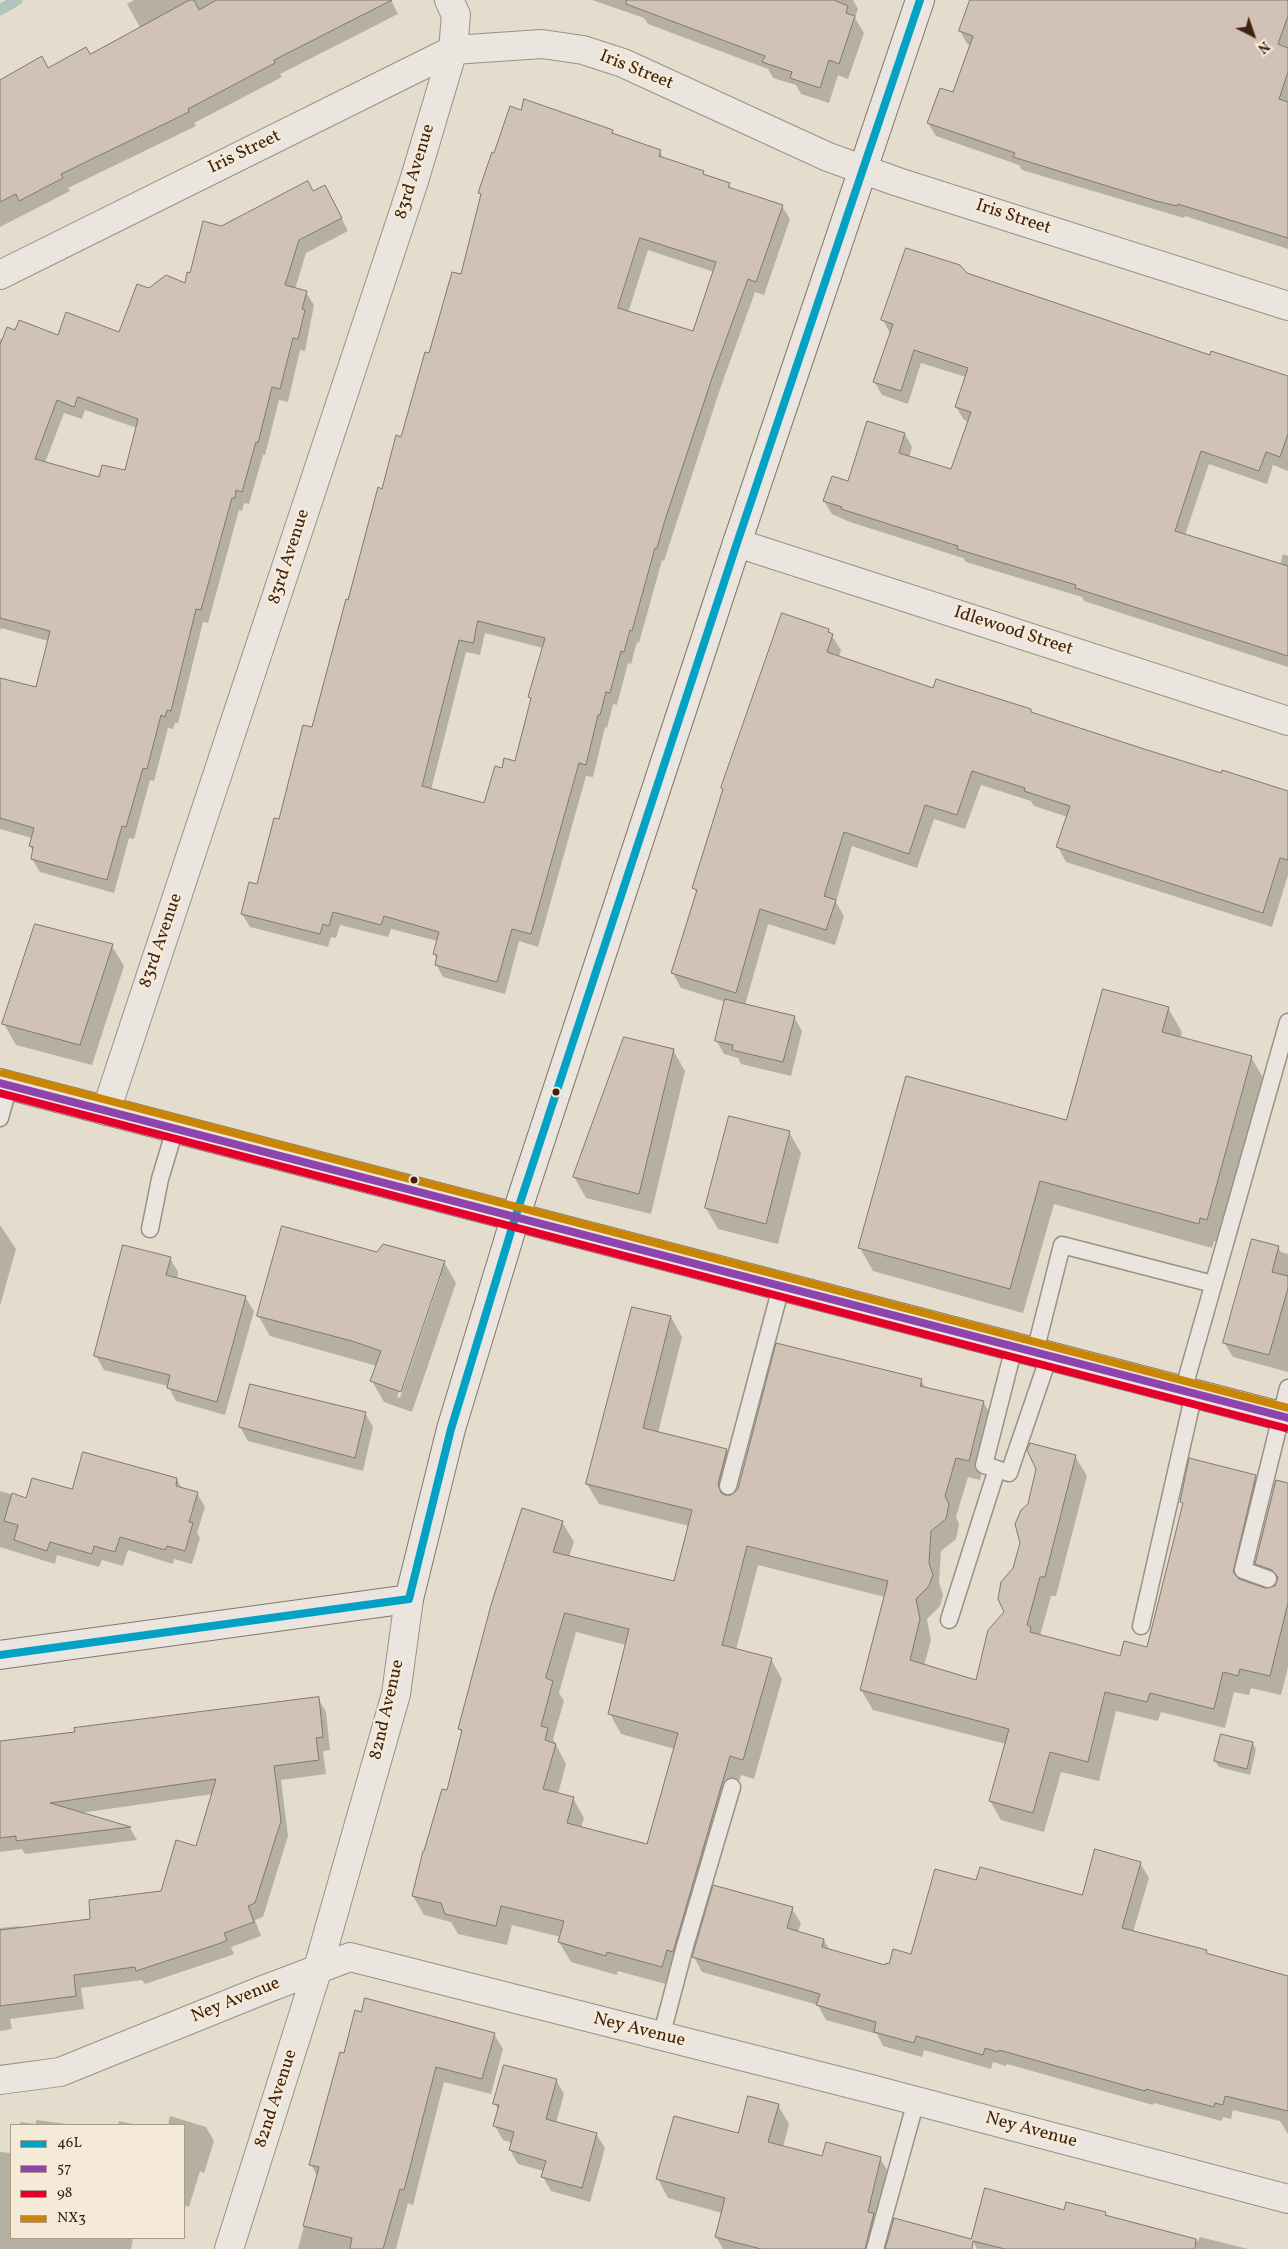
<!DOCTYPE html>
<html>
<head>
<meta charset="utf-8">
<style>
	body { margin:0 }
	#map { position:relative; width:1288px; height:2249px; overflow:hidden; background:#e4dccc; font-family:Vollkorn,serif }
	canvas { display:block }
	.legend { position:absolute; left:10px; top:2124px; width:175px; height:115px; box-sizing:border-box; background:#f5ead7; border:1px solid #ad9a87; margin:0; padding:6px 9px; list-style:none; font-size:15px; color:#402210 }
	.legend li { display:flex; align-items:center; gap:10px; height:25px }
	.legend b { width:25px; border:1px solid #ad9a87 }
	.north { position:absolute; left:1228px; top:10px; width:50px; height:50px; -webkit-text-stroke:4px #f5ead7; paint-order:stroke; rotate:139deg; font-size:14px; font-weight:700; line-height:20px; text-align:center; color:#402210 }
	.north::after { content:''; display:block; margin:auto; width:18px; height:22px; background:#402210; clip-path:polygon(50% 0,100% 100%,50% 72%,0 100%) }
</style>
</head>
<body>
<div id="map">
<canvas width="1288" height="2249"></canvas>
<ul class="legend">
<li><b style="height:6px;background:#03a2c4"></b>46L</li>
<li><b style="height:6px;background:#8e44ad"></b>57</li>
<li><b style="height:6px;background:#e4002b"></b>98</li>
<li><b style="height:6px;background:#c98504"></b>NX3</li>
</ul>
<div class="north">N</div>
</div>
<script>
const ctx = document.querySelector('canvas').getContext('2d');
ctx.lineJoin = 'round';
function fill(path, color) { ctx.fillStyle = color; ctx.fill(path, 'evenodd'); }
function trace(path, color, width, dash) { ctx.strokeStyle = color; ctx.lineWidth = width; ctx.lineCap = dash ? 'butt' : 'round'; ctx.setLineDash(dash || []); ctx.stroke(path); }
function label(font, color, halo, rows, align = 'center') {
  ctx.font = font + ' Vollkorn,serif'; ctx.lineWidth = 5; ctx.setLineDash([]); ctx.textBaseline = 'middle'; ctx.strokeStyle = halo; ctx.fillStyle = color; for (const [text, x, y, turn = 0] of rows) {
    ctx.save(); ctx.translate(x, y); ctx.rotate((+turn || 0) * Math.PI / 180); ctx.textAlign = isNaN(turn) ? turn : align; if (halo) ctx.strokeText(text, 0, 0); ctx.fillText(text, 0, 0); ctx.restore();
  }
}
fill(new Path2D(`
	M134,0H391L398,14L280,74L282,77L194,123L196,126L68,188L70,191L0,227V81L90,56L141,29L127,4Z
	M592,0H853L858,9L855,18L864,33L848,79L838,75L829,103L801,94L796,85L773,78L768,69L648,24L644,18Z
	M971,0H1288V249L1185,216L1184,218L1022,170L1019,165L936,136L928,123L954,94L971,45L967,44L960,31Z
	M521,111L612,131L615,136L660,151L664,160L703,172L706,177L729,184L731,189L782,206L790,219L764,295L755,292L719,392L664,561L662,560L639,643L637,642L631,664L628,663L617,705L613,704L607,728L605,727L593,777L586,776L538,947L519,941L505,994L443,977L436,964L437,959L434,954L438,941L391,929L388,937L340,925L336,938L331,937L328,947L250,927L242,914L258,885L313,728L383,490L430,355L462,275L482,197L479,193L495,155ZM648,250L714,272L694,333L628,313ZM485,633L543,648L530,697L532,700L516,762L503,769L485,805L431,790L466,652L480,655Z
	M314,193L332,200L348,231L306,253L295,289L306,292L314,305L305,351L300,350L288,402L279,400L265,455H263L249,504L244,503L242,511L239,510L208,623L203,622L178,723H175L173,729L168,728L154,781L150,780L134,839L129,838L114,893L40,872L32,859L34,852L30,846L32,838L0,829V679L36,689L48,641L1,628L0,631V339L3,340L16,332L59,337L120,333L149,289L186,284L221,227ZM85,410L137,428L126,472L100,478L45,463L64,413L82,419Z
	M966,274L1211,356L1288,377V471L1273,465L1267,484L1209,464L1185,535L1280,565L1283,554L1288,556V667L1084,601L1082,597L966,562L963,558L850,522L832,514L824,501L905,434L912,447L909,458L952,471L969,422L964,420L956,407L966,377L921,363L908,404L882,395L874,381L890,333L883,320Z
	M828,630L841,650L839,657L934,689L1031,710L1032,714L1288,805V875L1272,927L1066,862L1058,847L1068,817L1034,806L1031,801L981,785L965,829L934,819L917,868L852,846L836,902L844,916L835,945L768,924L745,1005L794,1017L802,1031L791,1076L741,1064L738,1058L724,1054L716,1040L726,1002L681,988L673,973L697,894L694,888L724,791L722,788Z
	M112,946L124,966L92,1065L16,1045L4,1024Z
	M1168,1008L1182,1032L1180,1038L1251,1057L1265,1081L1220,1243L1214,1241L1212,1248L1054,1204L1023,1313L873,1271L860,1248L1067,1122Z
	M673,1050L685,1071L651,1214L586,1198L574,1177Z
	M789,1132L801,1153L778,1244L718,1229L706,1208Z
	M0,1225L16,1249L0,1306Z
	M1278,1247L1281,1252L1288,1254V1372L1233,1357L1224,1342Z
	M377,1253L444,1262L456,1283L412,1412L384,1402L372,1381L377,1366L270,1336L258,1315ZM438,1276H441L400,1398L397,1397Z
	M170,1258L178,1272L177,1279L245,1297L254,1311L225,1415L176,1401L168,1386L104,1370L96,1356Z
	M671,1317L682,1337L658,1433L727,1450L738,1470L731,1498L921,1380L926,1389L983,1402L995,1421L980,1480L968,1477L956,1517L959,1524L956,1539L941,1551L939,1583L943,1595L940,1606L927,1619L931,1640L924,1666L977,1681L1006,1612L1014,1569L1075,1456L1087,1476L1056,1596H1051L1040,1636L1121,1657L1148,1649L1184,1506L1181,1501L1255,1476L1267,1496L1246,1583L1265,1590L1278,1587L1268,1583L1256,1563L1288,1483V1667L1281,1695L1251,1688L1249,1695L1234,1692L1225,1728L1161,1712L1158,1721L1116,1711L1099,1781L1061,1772L1044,1832L1001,1820L990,1801L1006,1744L873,1710L861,1690L885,1597L758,1565L736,1650L771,1659L782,1679L754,1779L741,1775L684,1971L673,1986L618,1971L617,1975L571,1962L559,1942L561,1937L512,1925L507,1945L458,1934L451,1922L424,1915L413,1896L425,1852L448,1792L462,1733L459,1729L562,1522L574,1542L569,1557L675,1583L689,1526L599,1504L587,1484ZM576,1632L626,1645L610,1714L621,1734L675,1749L648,1846L581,1828L584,1818L573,1798L558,1794L566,1764L553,1739L564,1701L559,1693Z
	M365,1413L373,1427L363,1471L248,1441L240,1427Z
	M177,1479L182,1489L197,1493L205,1507L197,1533L200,1538L192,1564L174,1559L173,1564L128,1550L123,1566L102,1560L99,1567L57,1555L55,1564L0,1547V1491L27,1499L73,1491Z
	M318,1698L326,1712L330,1750L323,1751L326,1774L281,1780L288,1836L263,1917L255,1920L261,1936L231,1947L234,1954L229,1956L145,1984L142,1980L81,1988L84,2009L10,2019L12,2029L0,2031V1928L19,1926L21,1929L91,1920L162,1892L197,1848L213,1794L80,1813L130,1828L137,1840L25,1854L22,1849L0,1852V1742Z
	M1253,1743L1256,1750L1250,1775L1219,1767L1215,1761Z
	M1140,1863L1149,1878L1133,1932L1206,1951L1208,1955L1288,1979V2134L1280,2121L1233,2110L1231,2119L1223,2117L1222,2121L1154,2103L1153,2105L1007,2064L1006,2066L993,2062L991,2069L924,2050L922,2057L883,2046L877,2034L826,2020L818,2005L702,1972L694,1957L792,1909L801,1923L798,1932L824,1940L830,1951L886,1966L912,1956L977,1882L1083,1897Z
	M494,2034L503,2049L491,2094L444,2082L413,2205L408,2203L396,2249H298L317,2176L311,2164L345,2054Z
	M556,2080L564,2094L556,2123L596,2134L605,2148L590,2202L551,2191L543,2177L544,2171L518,2164L510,2150L512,2143L503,2140L495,2126L499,2111L495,2104Z
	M778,2105L789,2124L783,2147L823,2158H880L891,2177L880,2249H723L716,2237L722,2213L668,2198L658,2179L738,2135Z
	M170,2116L206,2127L214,2141L204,2173L200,2171L189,2207L184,2205V2125H168Z
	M36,2120L67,2124L75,2125H20V2122L36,2124Z
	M119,2121L138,2125H118Z
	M0,2152L11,2153V2238H133L131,2249H0Z
	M1065,2211L1105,2214L1107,2217L1198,2241L1200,2237L1248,2249H977L972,2240Z`), '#0003');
trace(new Path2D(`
	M0,10L17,0`), '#b0c6bc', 11);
const building = new Path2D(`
	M190,0H194L199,10L216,0H392L274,60L275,63L188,109L189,112L61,174L63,178L19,201L16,194L0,202V80L42,56L48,68L86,47L90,54Z
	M627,0H834L848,6L846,13L855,16L839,64L829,60L820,88L790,78L792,72L762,62L765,56L626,4Z
	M970,0H1288V16L1278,44L1288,48V72L1279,99L1288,102V238L1178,204L1177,206L1156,201L1013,157L1015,153L927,123L940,88L953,92L973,36L959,31Z
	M524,99L613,130L612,133L661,150L659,156L704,171L703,174L730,183L728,187L783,205L756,282L748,279L712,378L665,520L657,548H655L632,631L630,630L624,652L621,651L610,693L606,692L600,715H598L586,765L579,763L531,934L512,929L497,982L435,965L437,955L433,954L439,932L384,916L381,925L333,912L329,926L323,924L320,934L241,914L249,882L257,884L274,818L279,819L303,725L312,727L346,599L348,600L378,487L382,489L396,435L401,437L425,352L429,353L452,272L461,274L481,194L478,193L492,152L494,153L510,106L521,110ZM640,238L716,262L693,331L618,308ZM478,621L545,638L528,697L531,698L515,761L504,758L502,768L495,766L484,803L422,786L459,640L473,643Z
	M308,181L313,191L325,185L342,218L299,240L285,285L307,291L302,309L305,310L298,339L293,338L280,389L272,387L258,443L256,442L242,492L236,490L235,498H232L201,610L196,609L171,711L167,710L165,717L161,715L147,769L143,768L126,827L122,826L107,880L31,859L33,847L29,846L34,828L0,818V678L36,687L50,631L0,618V345L7,327L15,330L19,320L58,335L66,312L119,332L137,284L149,288L166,275L185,283L187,272L190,273L203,221L221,226ZM78,397L138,419L125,470L102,465L99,477L35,459L57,400L74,407Z
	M906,248L960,265L967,273L1210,355L1211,351L1288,376V434L1280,457L1266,452L1259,471L1201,451L1175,531L1288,566V656L1075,588L1076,585L957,549L958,546L841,509L842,507L823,501L832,476L848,481L867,421L905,433L899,453L951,469L971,412L955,407L968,368L914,350L901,391L873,382L893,324L881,320Z
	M782,613L829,629L828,632L833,634L827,652L933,688L936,679L1031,709V712L1144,749L1221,773L1222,770L1288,791V860L1280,858L1263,913L1056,847L1070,806L1024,791L1025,788L972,771L957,815L925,805L909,854L844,832L824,896L836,900L826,930L760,909L736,993L671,973L697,890L692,888L723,789L721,788Z
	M35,924L113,944L80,1045L2,1024Z
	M1103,989L1169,1007L1162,1032L1252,1056L1207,1220L1200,1218L1199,1224L1040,1181L1010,1289L858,1248L906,1076L1066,1120Z
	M725,999L795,1016L783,1062L732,1050L733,1045L715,1041Z
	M624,1037L674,1049L639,1194L573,1177Z
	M729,1116L790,1131L766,1224L705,1208Z
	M282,1226L377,1252L383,1244L445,1261L401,1392L370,1381L381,1351L352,1341L257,1316Z
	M1252,1239L1279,1246L1272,1272L1288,1276V1288L1269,1355L1223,1343Z
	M123,1245L171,1257L166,1275L246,1296L217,1402L167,1388L170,1375L94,1356Z
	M632,1307L671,1316L643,1428L727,1449L718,1484L721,1493L725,1495H731L738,1489L776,1343L922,1379L920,1386L984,1401L969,1461L956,1458L945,1496L949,1504L946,1519L931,1531L929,1563L933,1575L929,1586L916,1599L920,1619L910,1660L976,1680L988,1630L1004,1612L998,1599L1001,1582L1013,1568L1020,1543L1015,1524L1021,1510L1028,1504L1036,1469L1027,1450L1030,1443L1076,1455L1045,1577H1040L1027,1625L1031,1627L1030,1632L1120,1656L1124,1641L1147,1647L1183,1503L1180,1502L1189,1458L1256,1475L1233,1572L1239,1579L1265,1588L1275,1586L1278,1577L1272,1570L1255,1564L1276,1480L1288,1483V1603L1270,1676L1240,1669L1238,1676L1223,1672L1214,1709L1150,1693L1147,1702L1105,1692L1088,1762L1050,1752L1033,1813L989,1801L1009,1729L860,1690L888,1581L747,1546L722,1645L772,1658L743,1760L730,1756L673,1952L667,1950L662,1967L607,1952L606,1956L558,1942L564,1921L501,1906L496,1926L445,1914L441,1903L412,1896L423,1851H424L442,1789L447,1790L462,1730L458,1729L491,1605L522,1508L563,1521L553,1552L674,1581L692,1510L586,1484ZM565,1613L629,1629L608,1714L678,1733L647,1844L567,1823L574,1797L543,1789L556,1744L545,1740L548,1728L541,1726L553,1681L546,1678Z
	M250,1384L366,1412L355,1458L239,1427Z
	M83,1452L177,1478L176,1486L198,1492L189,1522L193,1523L185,1551L167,1546L165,1550L120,1537L115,1552L94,1546L92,1554L50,1542L47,1551L14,1540L18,1525L4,1521L12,1493L26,1498L32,1478L72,1489Z
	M319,1697L323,1737L316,1738L319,1760L274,1766L281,1821L255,1903L248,1906L254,1922L224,1933L227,1940L221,1943L136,1971L135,1967L74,1975L76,1996L0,2006V1930L90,1919L89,1900L161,1891L176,1840L196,1846L216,1779L50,1803L131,1827L16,1841V1836L0,1838V1741L75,1732L74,1728Z
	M1221,1734L1253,1742L1247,1769L1214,1761Z
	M1095,1849L1141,1862L1122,1928L1207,1950L1206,1953L1288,1976V2111L1225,2096L1223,2105L1215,2103L1214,2107L1146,2089L1145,2091L999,2050L998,2052L985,2048L983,2055L916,2036L914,2043L874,2032L876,2022L816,2005L820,1994L692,1957L713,1885L793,1907L787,1928L824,1939L822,1947L885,1965L886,1963L889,1964L893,1949L911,1954L935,1869L976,1880L980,1867L1082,1895Z
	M365,1998L495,2033L482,2079L436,2067L404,2190L400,2189L383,2249H350L352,2238L303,2226L319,2167L309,2165L320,2125L340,2052L344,2053L355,2010L361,2012Z
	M504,2065L557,2079L546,2119L597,2133L582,2188L541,2177L546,2161L509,2150L514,2132L493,2126L499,2105L493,2104Z
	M748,2096L779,2104L768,2142L822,2156L826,2142L881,2157L868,2212L874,2213L865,2249H761L715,2237L725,2198L656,2179L674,2116L738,2133Z
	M985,2188L1064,2210L1066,2202L1106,2212L1105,2215L1196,2239L1195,2249H1005L973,2241L972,2249H885L894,2218L971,2239Z`);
fill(building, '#d1c2b7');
trace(building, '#81786d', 1);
const lane = new Path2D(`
	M0,1118L9,1085
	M150,1229L160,1179L175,1129
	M1035,1352L1062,1245L1213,1284
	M1183,1391L1288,1022
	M997,1469L1009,1473L1049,1356
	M728,1486L781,1287
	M1268,1579L1243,1570L1288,1388
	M949,1620L997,1469L984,1465L1014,1347
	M1141,1626L1194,1393
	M661,2037L685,1946L732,1787
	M875,2249L916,2101`);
const street = new Path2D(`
	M0,275L453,50L542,44L583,50L623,63L828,157L898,182L1288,306
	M737,543L1288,721
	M106,1111L414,181L453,50L456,15L449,0
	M0,2080L60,2072L263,1990L350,1957L871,2089L1288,2199
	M229,2249L318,1968L396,1694L409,1599`);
const secondary = new Path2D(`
	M0,1083L1288,1418
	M0,1655L409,1599L451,1429L515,1218L737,543L920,0`);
trace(lane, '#999186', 19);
trace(street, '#999186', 30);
trace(secondary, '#81786d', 30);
trace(lane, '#eae5de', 16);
trace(street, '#eae5de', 28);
trace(secondary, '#eae5de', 28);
trace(new Path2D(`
	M409,1599L451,1429L515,1218L737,543L920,0
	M0,1655L409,1599`), '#03a2c4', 8);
trace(new Path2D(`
	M0,1083L1288,1418`), '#8e44ad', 8);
trace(new Path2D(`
	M0,1093L1285,1428`), '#e4002b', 8);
trace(new Path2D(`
	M3,1073L1288,1408`), '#c98504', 8);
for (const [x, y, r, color] of [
	[556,1092,4.5,"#402210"],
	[414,1180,4.5,"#402210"]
]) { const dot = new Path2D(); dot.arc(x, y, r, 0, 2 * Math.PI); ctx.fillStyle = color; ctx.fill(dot); trace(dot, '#f5ead7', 2); }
label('18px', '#402210', '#f5ead7', [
	["Iris Street",636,71,22],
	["Iris Street",245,153,-26],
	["83rd Avenue",416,172,-73],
	["Iris Street",1013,218,18],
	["83rd Avenue",290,557,-72],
	["Idlewood Street",1013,632,18],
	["83rd Avenue",162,941,-71],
	["82nd Avenue",388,1710,-77],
	["Ney Avenue",236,2001,-22],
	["Ney Avenue",639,2031,14],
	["82nd Avenue",277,2099,-72],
	["Ney Avenue",1031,2131,15]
]);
</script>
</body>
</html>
